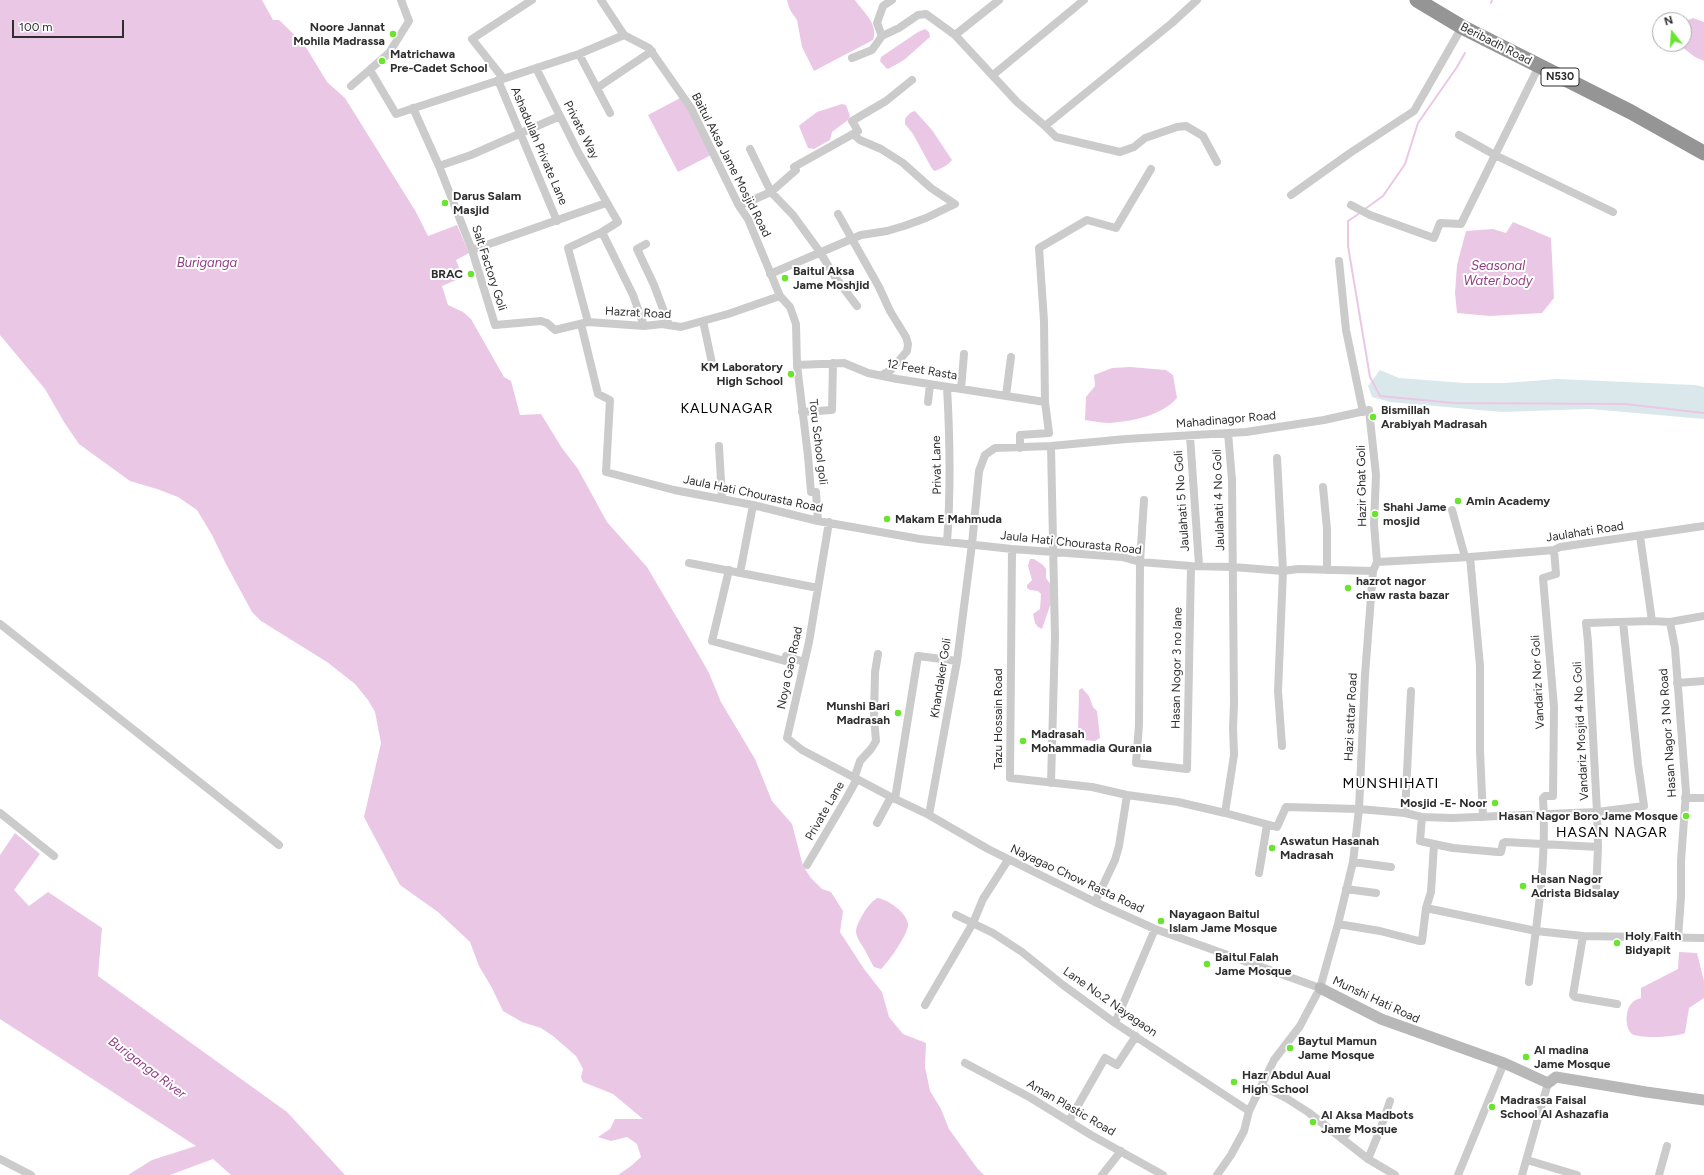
<!DOCTYPE html>
<html>
<head>
<meta charset="utf-8">
<style>
	body { margin:0 }
	#map { position:relative; width:1704px; height:1175px; overflow:hidden; background:#fff; font-family:Figtree,sans-serif }
	canvas { display:block }
	.north { position:absolute; left:1652px; top:12px; width:40px; height:40px; box-sizing:border-box; background:#fff; border:1px solid #ababab; border-radius:50%; rotate:343deg; font-size:11px; font-weight:700; line-height:16px; text-align:center; color:#2e2e2e }
	.north::after { content:''; display:block; margin:auto; width:14px; height:18px; background:#69e530; clip-path:polygon(50% 0,100% 100%,50% 72%,0 100%) }
	.scale { position:absolute; left:12px; top:20px; width:112px; height:18px; box-sizing:border-box; border:2px solid #2e2e2e; border-top:0; padding-left:5px; font-size:12px; line-height:14px; white-space:nowrap; color:#2e2e2e; -webkit-text-stroke:3px #fff; paint-order:stroke }
</style>
</head>
<body>
<div id="map">
<canvas width="1704" height="1175"></canvas>
<div class="north">N</div>
<div class="scale">100 m</div>
</div>
<script>
const ctx = document.querySelector('canvas').getContext('2d');
ctx.lineJoin = 'round';
function fill(path, color) { ctx.fillStyle = color; ctx.fill(path, 'evenodd'); }
function trace(path, color, width, dash) { ctx.strokeStyle = color; ctx.lineWidth = width; ctx.lineCap = dash ? 'butt' : 'round'; ctx.setLineDash(dash || []); ctx.stroke(path); }
function label(font, color, halo, rows, align = 'center') {
  ctx.font = font + ' Figtree,sans-serif'; ctx.lineWidth = 4; ctx.setLineDash([]); ctx.textBaseline = 'middle'; ctx.strokeStyle = halo; ctx.fillStyle = color; for (const [text, x, y, turn = 0] of rows) {
    ctx.save(); ctx.translate(x, y); ctx.rotate((+turn || 0) * Math.PI / 180); ctx.textAlign = isNaN(turn) ? turn : align; if (halo) ctx.strokeText(text, 0, 0); ctx.fillText(text, 0, 0); ctx.restore();
  }
}
fill(new Path2D(`
	M1380,370L1399,378L1465,383H1505L1557,379L1695,385L1704,387V419L1590,409L1502,412L1390,402L1372,397L1368,386Z`), '#dbe8eb');
fill(new Path2D(`
	M0,0H262L273,20H279L304,44L327,82L345,98L416,212L428,236L457,225L469,253L456,260L463,277L442,286L448,305L463,312L471,319L504,377L511,381L520,415L541,414L562,448L578,469L607,522L647,567L696,650L709,673L721,702L755,759L772,801L792,824L803,866L811,878L822,889L831,892L843,911L840,932L864,969L882,992L889,1017L903,1034L926,1043L925,1067L930,1091L941,1109L949,1129L977,1168L984,1175H618L631,1166L641,1157L637,1144L627,1137L611,1141L598,1137L610,1129L615,1119H643L613,1094L583,1082L581,1077L583,1069L576,1056L553,1036L541,1028L522,1022L503,1011L492,988L479,966L470,942L438,912L400,885L364,817L381,743L375,712L368,700L355,684L327,662L261,621L252,612L226,564L212,535L197,510L178,497L157,489L130,481L79,444L64,422L45,389L0,335Z
	M787,0H855C863,12 879,24 873,40L814,71L802,47L797,20L790,10Z
	M1693,18L1704,22V61L1695,57L1678,44H1684V24L1688,20Z
	M925,29L929,32L930,37L904,60L888,69L886,68L880,61L881,57L918,32Z
	M682,97L711,155L678,172L648,115Z
	M842,104L846,105L850,116L848,120L832,132L830,140L814,149L808,148L799,126L801,124L817,112Z
	M915,111L932,130L952,160C949,165 940,169 934,171L931,167L913,134L905,124V119C908,115 910,112 915,111Z
	M1513,222L1551,238L1554,298L1542,313L1490,316L1457,313L1455,293L1457,265L1466,231L1493,229L1506,233Z
	M1130,367L1166,370L1173,375L1177,398C1161,416 1133,421 1110,423C1102,423 1093,421 1085,420L1086,397L1095,386L1094,375L1112,368Z
	M1030,559H1034L1043,565L1046,569V578L1051,585V603L1042,629L1038,627L1035,623L1033,614L1040,609L1041,594L1038,591L1030,590L1027,588V585L1032,580L1028,566Z
	M1082,688L1089,696L1093,707L1097,711L1100,738L1095,741L1081,740L1078,735L1079,690Z
	M15,833L40,854L14,890L29,906L48,892L102,928L98,976L287,1112L345,1175H231L213,1159L170,1175H128L152,1160L196,1146L0,1019V855Z
	M877,898C888,899 909,914 908,926C907,935 888,963 881,969L874,967C870,961 868,955 865,950C854,933 853,932 863,914C867,907 871,902 877,898Z
	M1679,952L1697,953L1704,981V998L1689,1008L1685,1033C1678,1037 1640,1039 1632,1034C1625,1028 1625,1011 1631,1004C1633,1001 1637,999 1641,998V988L1678,969Z`), '#ebc7e6');
trace(new Path2D(`
	M1491,3L1492,0
	M1365,209L1383,196L1405,164L1418,123L1457,67L1465,53
	M1360,213L1348,221V246L1370,377L1380,396L1454,403L1625,404L1704,413`), '#ebc7e6', 2);
trace(new Path2D(`
	M601,0L624,35L649,48L691,108L739,206L748,219L780,296L790,307L796,324L797,365L808,456L811,492H816L818,521
	M955,35L999,0
	M882,36L877,23L883,6L892,0
	M579,54L610,113
	M852,58L872,50L882,36L899,28L918,15L926,14L955,35L1017,102L1045,126L1056,137L1120,152L1134,147L1145,138L1177,127L1186,126L1203,136L1217,162
	M536,68L578,152L618,222L602,232L568,248L588,322
	M370,70L396,114L579,54L624,35
	M993,75L1084,0
	M503,78L472,39L532,0
	M498,80L557,221
	M351,86L389,53L409,21L401,0
	M597,88L652,51
	M413,108L439,166L472,250L495,325L541,321L547,323L555,330L588,322L644,326L662,324L681,327L728,314L780,296
	M1045,126L1172,23L1197,0
	M853,134L858,131L852,121L886,101L912,80
	M1459,135L1495,155L1613,212
	M750,149L771,192L793,215L820,252L835,277L857,306
	M439,166L471,155L560,116
	M1291,195L1350,153L1414,111L1462,27
	M1351,205L1370,215L1434,238L1440,223L1461,224L1539,66
	M739,206L771,192L796,170L794,167L853,134L860,140L881,149L903,163L931,188L955,204L926,218L904,226L887,231L861,235L770,274
	M838,214L879,287L890,311L906,337L908,344L907,351L891,370L882,375
	M602,232L633,295L644,326
	M646,244L637,249L654,285L669,325
	M472,250L606,203
	M1339,261L1346,330L1363,412
	M703,321L712,363
	M581,324L598,394L610,400L606,472L674,490L753,505L818,521L920,539L1012,549L1122,557L1140,562L1191,566L1233,567L1283,571L1298,569L1373,571
	M797,365L844,363L868,373L897,379L1045,402
	M961,389L964,354
	M1006,396L1011,357
	M928,402L930,384
	M802,412L832,410L833,363
	M1190,436L1199,565
	M719,446L722,499
	M1020,448V435L1049,433L1045,402L1044,321L1039,248L1087,220L1116,228L1151,169
	M1277,458L1283,571L1278,691L1282,746
	M1323,487L1327,529V570
	M1144,500L1140,562L1139,725L1136,763L1187,769L1191,566
	M1452,510L1465,557
	M829,522L809,642L787,738L802,750L891,797L929,815L988,849L1095,902L1155,929L1320,988
	M1640,536L1652,621
	M947,542C951,490 950,439 947,387
	M1012,549L1010,778L1092,787L1127,795L1119,846L1115,860L1095,902
	M1470,557L1480,666V751L1483,817
	M1377,562L1470,557L1554,550L1560,547L1704,526
	M689,563L818,588
	M729,570L712,641L785,661L786,656L804,662
	M740,573L753,505
	M1670,622L1675,648L1686,792L1681,861V897L1678,938
	M0,624L279,845
	M1677,683L1704,681
	M1051,783L1055,637L1051,446
	M1127,795L1178,802L1225,813L1277,827L1286,807L1358,809
	M1685,798H1704
	M895,799L918,656L957,661
	M1359,809L1405,813L1422,817L1452,818L1597,812L1644,806L1638,764L1623,622
	M0,813L54,856
	M1225,813L1234,755L1233,728L1234,703L1232,480L1228,433
	M1405,813L1411,691
	M929,815L957,661L972,544L979,471L985,455L995,448L1051,446L1126,439L1246,432L1324,420L1369,410L1376,475L1374,524L1377,562L1373,571L1365,675L1359,809L1353,862L1338,924L1320,988L1300,1026L1274,1060L1249,1111L1244,1131L1231,1155L1217,1175
	M877,823L891,797
	M1434,844L1453,848L1498,852H1501L1503,843L1505,842L1598,847
	M1353,862L1391,867
	M807,865L846,799L857,779L855,776L860,761L871,749L876,741L874,718L875,672L878,654
	M1259,873L1267,825
	M1346,889L1376,893
	M1596,893L1598,847L1597,812L1588,642L1586,623L1652,621L1670,622L1704,616
	M1426,908L1536,931L1583,936L1704,938
	M956,915L993,933L1022,952L1063,985L1115,1023L1249,1111
	M1338,924L1380,931L1419,941H1422L1426,908L1431,892L1434,844L1420,841L1422,817
	M1583,936L1573,995L1575,997L1617,1004
	M1529,982C1537,922 1547,860 1543,798L1545,796H1553L1554,707L1543,578L1556,574L1554,550
	M925,1005L973,923L983,899L1008,860
	M1115,1023L1155,929
	M965,1063L1031,1098L1091,1135L1163,1175
	M1262,1086L1286,1098L1308,1112L1368,1159L1395,1175
	M1069,1121L1105,1058L1117,1065L1136,1036
	M1342,1139L1348,1132
	M0,1159L31,1175
	M1368,1159L1380,1130L1390,1101
	M1527,1160L1577,1175
	M1102,1175L1121,1151
	M1458,1175L1504,1063
	M1522,1175L1548,1083
	M1659,1175L1667,1146`), '#cbcbcb', 8);
trace(new Path2D(`
	M1320,988L1381,1019L1504,1063L1548,1083L1556,1077L1646,1092L1704,1100`), '#b8b8b8', 11);
trace(new Path2D(`
	M1417,0L1462,27L1631,112L1704,153`), '#959595', 15);
for (const [x, y, r, color] of [
	[393,34,4,"#69e530"],
	[382,61,4,"#69e530"],
	[445,203,4,"#69e530"],
	[471,274,4,"#69e530"],
	[785,278,4,"#69e530"],
	[791,374,4,"#69e530"],
	[1373,417,4,"#69e530"],
	[1458,501,4,"#69e530"],
	[1375,514,4,"#69e530"],
	[887,519,4,"#69e530"],
	[1348,588,4,"#69e530"],
	[898,713,4,"#69e530"],
	[1023,741,4,"#69e530"],
	[1495,803,4,"#69e530"],
	[1686,816,4,"#69e530"],
	[1272,848,4,"#69e530"],
	[1523,886,4,"#69e530"],
	[1161,921,4,"#69e530"],
	[1617,943,4,"#69e530"],
	[1207,964,4,"#69e530"],
	[1290,1048,4,"#69e530"],
	[1526,1057,4,"#69e530"],
	[1234,1082,4,"#69e530"],
	[1492,1107,4,"#69e530"],
	[1313,1122,4,"#69e530"]
]) { const dot = new Path2D(); dot.arc(x, y, r, 0, 2 * Math.PI); ctx.fillStyle = color; ctx.fill(dot); trace(dot, '#fff', 1.5); }
for (const [x, y, w] of [
	[1560,77,38]
]) { const box = new Path2D(); box.roundRect(x - w / 2, y - 9, w, 18, 3); ctx.fillStyle = '#fff'; ctx.fill(box); trace(box, '#2e2e2e', 1); }
label('bold 11px', '#2e2e2e', null, [
	["N530",1560,77]
]);
label('bold 12px', '#2e2e2e', '#fff', [
	["Noore Jannat",385,27,"right"],
	["Mohila Madrassa",385,41,"right"],
	["Matrichawa",390,54],
	["Pre-Cadet School",390,68],
	["Darus Salam",453,196],
	["Masjid",453,210],
	["Baitul Aksa",793,271],
	["Jame Moshjid",793,285],
	["BRAC",463,274,"right"],
	["KM Laboratory",783,367,"right"],
	["High School",783,381,"right"],
	["Bismillah",1381,410],
	["Arabiyah Madrasah",1381,424],
	["Amin Academy",1466,501],
	["Shahi Jame",1383,507],
	["mosjid",1383,521],
	["Makam E Mahmuda",895,519],
	["hazrot nagor",1356,581],
	["chaw rasta bazar",1356,595],
	["Munshi Bari",890,706,"right"],
	["Madrasah",890,720,"right"],
	["Madrasah",1031,734],
	["Mohammadia Qurania",1031,748],
	["Mosjid -E- Noor",1487,803,"right"],
	["Hasan Nagor Boro Jame Mosque",1678,816,"right"],
	["Aswatun Hasanah",1280,841],
	["Madrasah",1280,855],
	["Hasan Nagor",1531,879],
	["Adrista Bidsalay",1531,893],
	["Nayagaon Baitul",1169,914],
	["Islam Jame Mosque",1169,928],
	["Holy Faith",1625,936],
	["Bidyapit",1625,950],
	["Baitul Falah",1215,957],
	["Jame Mosque",1215,971],
	["Baytul Mamun",1298,1041],
	["Jame Mosque",1298,1055],
	["Al madina",1534,1050],
	["Jame Mosque",1534,1064],
	["Hazr Abdul Aual",1242,1075],
	["High School",1242,1089],
	["Madrassa Faisal",1500,1100],
	["School Al Ashazafia",1500,1114],
	["Al Aksa Madbots",1321,1115],
	["Jame Mosque",1321,1129]
], 'left');
label('12px', '#2e2e2e', '#fff', [
	["Beribadh Road",1496,44,27],
	["Private Way",581,130,63],
	["Ashadullah Private Lane",539,146,67],
	["Baitul Aksa Jame Mosjid Road",731,165,63],
	["Salt Factory Goli",489,268,72],
	["Hazrat Road",638,313,3],
	["12 Feet Rasta",922,370,10],
	["Mahadinagor Road",1226,420,-5],
	["Toru School goli",818,442,83],
	["Privat Lane",937,465,-91],
	["Hazir Ghat Goli",1362,486,-91],
	["Jaula Hati Chourasta Road",753,494,12],
	["Jaulahati 4 No Goli",1219,500,-92],
	["Jaulahati 5 No Goli",1182,501,-94],
	["Jaulahati Road",1585,532,-9],
	["Jaula Hati Chourasta Road",1071,543,6],
	["Noya Gao Road",790,668,-78],
	["Hasan Nogor 3 no lane",1177,668,-89],
	["Khandaker Goli",941,678,-81],
	["Vandariz Nor Goli",1538,682,-93],
	["Hazi sattar Road",1351,717,-87],
	["Tazu Hossain Road",998,719,-90],
	["Vandariz Mosjid 4 No Goli",1581,731,-93],
	["Hasan Nagor 3 No Road",1668,733,-94],
	["Private Lane",825,811,-60],
	["Nayagao Chow Rasta Road",1077,879,25],
	["Munshi Hati Road",1376,1000,25],
	["Lane No.2 Nayagaon",1110,1002,35],
	["Aman Plastic Road",1071,1108,30]
]);
label('italic 13px', '#8f3c83', '#fff', [
	["Buriganga",207,263],
	["Seasonal",1498,266],
	["Water body",1498,281],
	["Buriganga River",147,1068,37]
]);
ctx.letterSpacing = '1px';
label('14px', '#000', '#fff', [
	["KALUNAGAR",727,409],
	["MUNSHIHATI",1391,784],
	["HASAN NAGAR",1612,833]
]);
ctx.letterSpacing = '0px';
</script>
</body>
</html>
